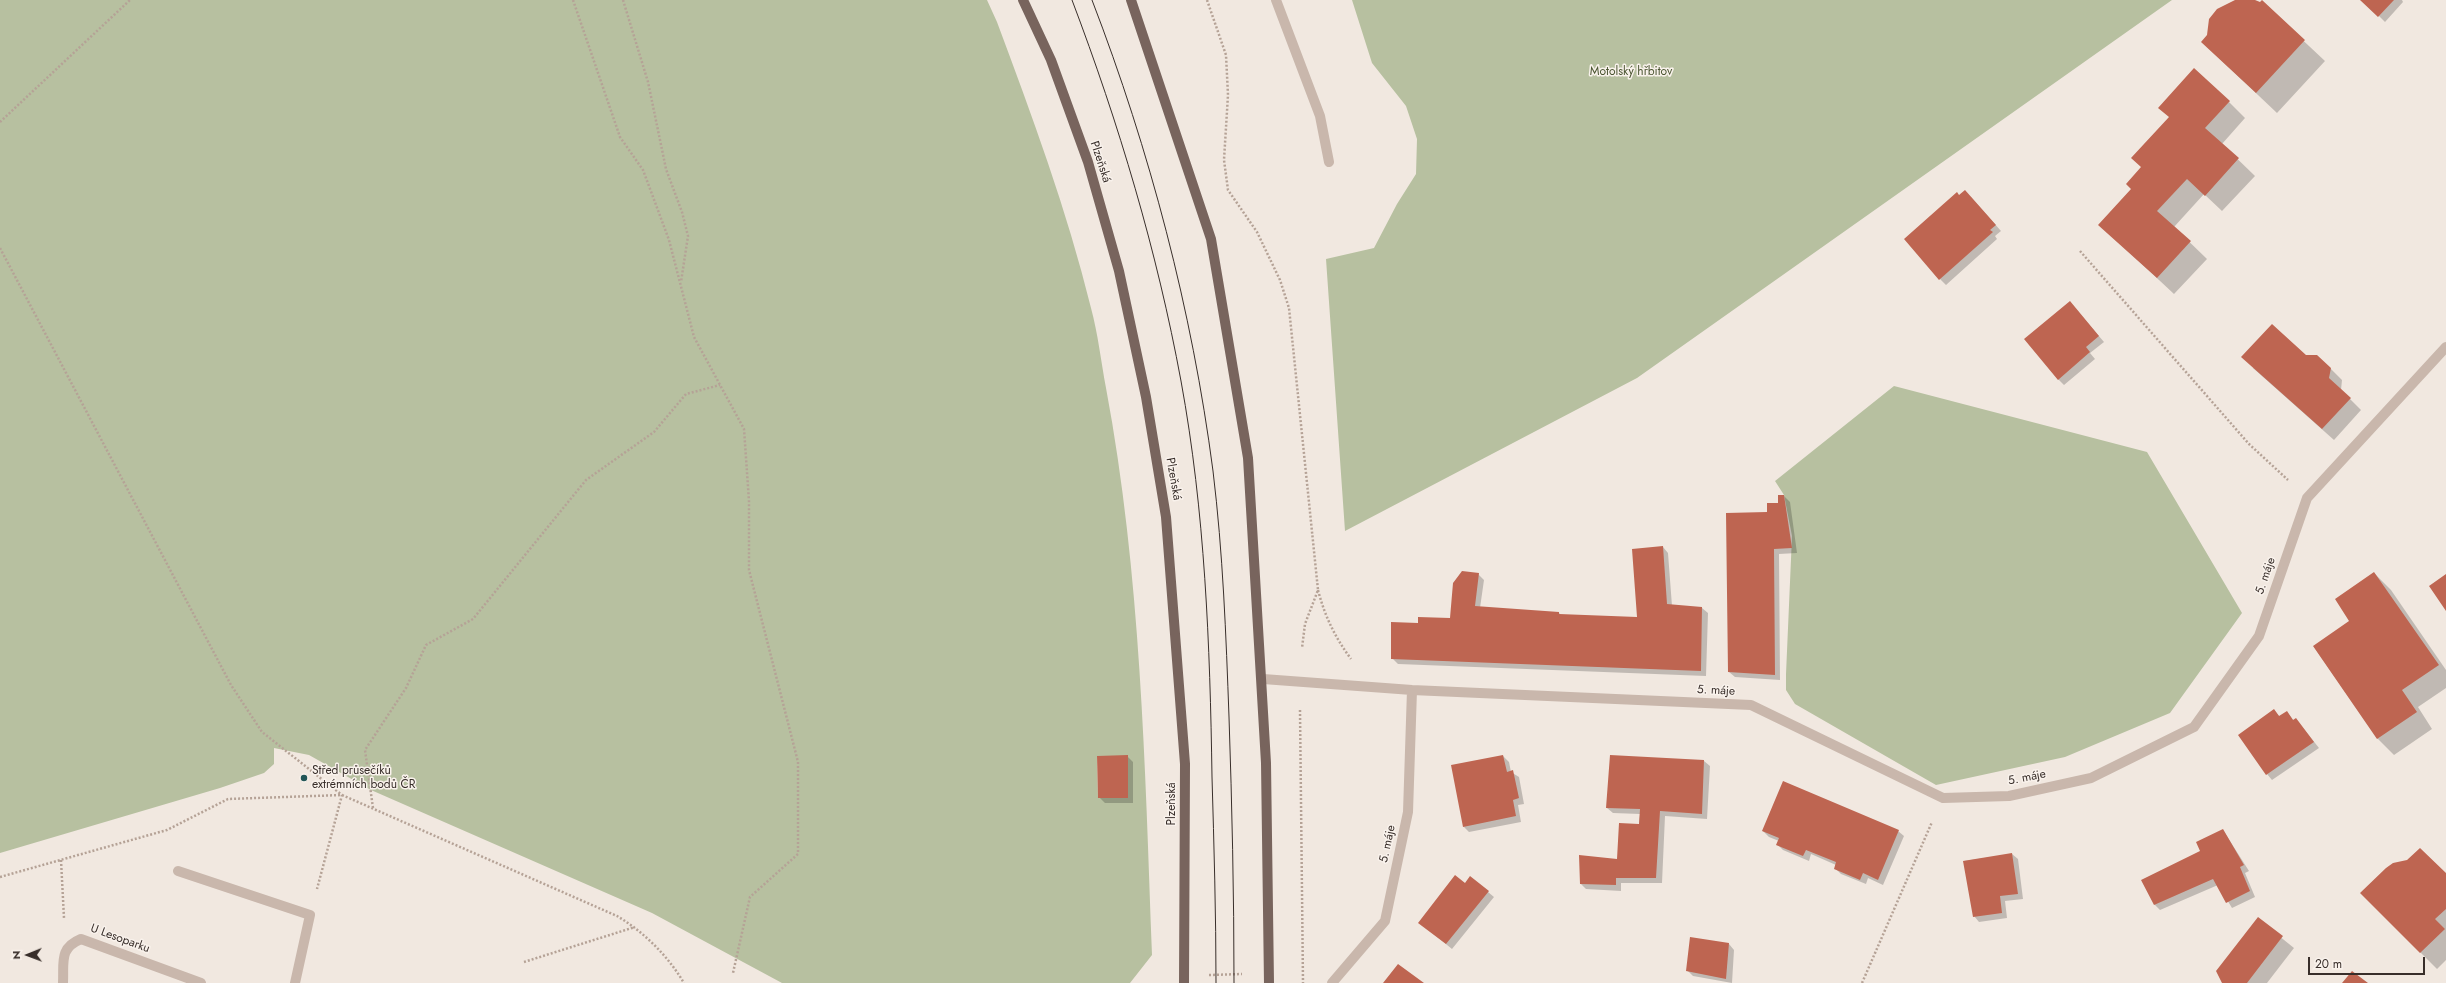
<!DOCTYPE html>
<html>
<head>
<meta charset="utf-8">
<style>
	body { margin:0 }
	#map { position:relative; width:2446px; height:983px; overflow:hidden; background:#f1e8e0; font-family:Jost,sans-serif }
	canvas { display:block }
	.north { position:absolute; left:8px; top:935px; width:40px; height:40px; -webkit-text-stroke:3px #f9f2ec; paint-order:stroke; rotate:269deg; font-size:11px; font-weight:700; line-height:16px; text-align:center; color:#382e2a }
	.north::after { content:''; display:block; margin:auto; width:14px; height:18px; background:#382e2a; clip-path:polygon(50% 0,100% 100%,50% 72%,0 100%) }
	.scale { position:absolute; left:2308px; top:957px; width:117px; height:18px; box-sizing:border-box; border:2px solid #382e2a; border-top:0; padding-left:5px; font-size:12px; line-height:14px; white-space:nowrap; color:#382e2a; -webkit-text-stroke:3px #f9f2ec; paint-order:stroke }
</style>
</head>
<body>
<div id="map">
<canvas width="2446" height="983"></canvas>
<div class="north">N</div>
<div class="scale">20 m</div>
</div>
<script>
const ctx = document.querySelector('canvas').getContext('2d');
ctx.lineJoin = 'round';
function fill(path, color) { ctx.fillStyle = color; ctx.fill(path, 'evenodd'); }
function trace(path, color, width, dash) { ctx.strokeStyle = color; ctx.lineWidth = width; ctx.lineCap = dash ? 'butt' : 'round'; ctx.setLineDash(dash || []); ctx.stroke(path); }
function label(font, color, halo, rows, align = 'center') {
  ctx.font = font + ' Jost,sans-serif'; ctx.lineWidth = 3; ctx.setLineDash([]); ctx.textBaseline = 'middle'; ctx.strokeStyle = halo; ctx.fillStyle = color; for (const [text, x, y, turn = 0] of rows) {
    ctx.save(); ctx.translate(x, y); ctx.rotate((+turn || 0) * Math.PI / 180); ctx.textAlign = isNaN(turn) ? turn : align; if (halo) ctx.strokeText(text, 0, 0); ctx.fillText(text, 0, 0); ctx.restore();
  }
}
fill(new Path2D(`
	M0,0H987L997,22C1032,116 1067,210 1091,308C1098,334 1101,361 1106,388C1141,575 1145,765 1152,955L1130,983H782L652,913L371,790L309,755L274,748V764L264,773L220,788L0,853ZM1097,756H1128L1098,798Z
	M1352,0H2172L1637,378L1345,531L1326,259L1374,248L1397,204L1416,174L1417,139L1406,106L1372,63Z
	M1894,386L2147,452L2242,613L2170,713L2065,757L1936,785L1795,704L1786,690V674L1792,536L1784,495L1775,481Z`), '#b7c0a0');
fill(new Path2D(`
	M2237,0H2252L2260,4L2262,2L2325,61L2277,113L2202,42Z
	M2363,0H2402L2403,2L2385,22Z
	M2229,102L2245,118L2222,144L2255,176L2222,211L2204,194L2174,227L2207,259L2174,294L2100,225Z
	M1959,196L1971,197L2001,231L1995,236L1997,239L1946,285L1940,279Z
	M2075,308L2104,342L2090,353L2095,359L2064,385L2058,379Z
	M2306,356L2330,368L2342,380L2341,390L2361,410L2334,440L2253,368Z
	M1784,496L1790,502L1797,553L1779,554L1780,680L1735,677L1729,672L1779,504Z
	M1663,547L1668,553L1672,606L1702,608L1708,613L1706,676L1398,664L1392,658L1419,624L1450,619L1478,574L1484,580L1480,608L1559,613L1561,615L1638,618Z
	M2374,573L2391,590L2446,670V688L2418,707L2432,729L2394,755L2378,739L2314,647L2351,621Z
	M2274,710L2280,717L2287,712L2294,721L2296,719L2319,748L2272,780L2267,774Z
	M1127,756L1133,762V803H1105L1099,797Z
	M1503,756L1509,762L1511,772L1519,777L1524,804L1518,805L1521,822L1469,832L1464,827Z
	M1704,761L1710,766L1707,819L1665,816L1662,883H1621V891L1586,889L1581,884L1618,860L1639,825L1640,814L1613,813L1607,808Z
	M2223,830L2249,871L2245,873L2255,897L2232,908L2218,885L2160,910L2155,905L2142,881L2201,851Z
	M1763,831H1898L1904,836L1883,885L1868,878L1866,884L1841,874L1835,868L1836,865L1811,854L1809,861L1783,850L1777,844L1779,841L1769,837Z
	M2012,854L2018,859L2023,899L2005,901L2007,918L1979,922L1974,916L1964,861Z
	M2446,875V960L2437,969L2361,893Z
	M1470,877L1494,897L1452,949L1420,923L1465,884Z
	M2258,919L2294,948L2267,983H2223Z
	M1729,944L1734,950L1732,983L1693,976L1687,970Z`), '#0003');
fill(new Path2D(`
	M2235,0H2255L2260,2L2262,0L2305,40L2256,93L2201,42L2207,35L2209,19L2217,9Z
	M2360,0H2394L2378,17Z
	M2194,68L2230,101L2205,128L2239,158L2205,196L2187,179L2157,211L2191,241L2157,278L2098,225L2131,189L2126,184L2141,167L2131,158L2169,117L2158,108Z
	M1965,190L1996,225L1990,230L1993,232L1939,280L1904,239L1957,192L1959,195Z
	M2070,301L2099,336L2086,347L2090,352L2058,380L2024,339Z
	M2272,324L2306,355H2317L2331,368L2329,378L2351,398L2322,429L2241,357Z
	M1778,495H1784L1792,548L1774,549L1775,675L1728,672L1726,513L1767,512V503H1778Z
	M1663,546L1667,604L1702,607L1701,671L1391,659V622L1418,623V617L1450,618L1453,583L1462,571L1479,573L1475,606L1559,612V614L1637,617L1632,549Z
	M2374,572L2439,665L2402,690L2417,712L2377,739L2313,646L2349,621L2335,599Z
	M2446,574V611L2429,586Z
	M2274,709L2279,716L2287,711L2293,720L2296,718L2314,742L2266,775L2238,735Z
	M1128,755V798H1098L1097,756Z
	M1503,755L1507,772L1513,770L1519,798L1513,800L1516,816L1463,827L1451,765Z
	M1610,755L1704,760L1702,814L1660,811L1656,878H1616V885L1580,884L1579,855L1617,859L1619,823L1639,824L1640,809L1606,808Z
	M1783,781L1899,830L1878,880L1863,873L1860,880L1834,869L1836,862L1806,850L1803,856L1776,845L1779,838L1762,831Z
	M2223,829L2244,865L2240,867L2250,891L2226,903L2213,879L2154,905L2141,880L2200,851L2196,842Z
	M2420,848L2446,873V909L2435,919L2445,929L2420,953L2360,893L2386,868L2393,863L2407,860Z
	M2012,853L2018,894L2000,896L2002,913L1973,917L1963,861Z
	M1455,875L1465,883L1470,876L1489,891L1446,944L1418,923Z
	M2258,917L2283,936L2247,983H2222L2216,971Z
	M1690,937L1729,943L1726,979L1686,971Z
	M1398,964L1424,983H1383Z
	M2352,971L2368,983H2342Z`), '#be6551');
trace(new Path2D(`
	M573,0L620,137L643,170L669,240L694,337L744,429L749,501V570L798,762V854L750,897L733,973
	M623,0L648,82L666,169L682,212L688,236L681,282
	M1207,0L1226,55L1228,95L1224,160L1228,190L1257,232L1280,280L1289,308L1318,590L1305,624L1302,648
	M0,122L130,0
	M0,248L231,685L262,732L342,795L317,889
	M2080,251L2249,444L2288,480
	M1318,590C1325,617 1335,637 1351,659
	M1300,710L1303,983
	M373,808L365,750L406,688L426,645L473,619L586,480L654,432L686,394L720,385
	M61,860L64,918
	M0,877L167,830L228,799L342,795L617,916C644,932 668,956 684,983
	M524,962L635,927
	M1209,975L1242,974
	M1862,983L1932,822`), '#b5a296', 2.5, [2, 2]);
trace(new Path2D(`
	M1276,0L1320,116L1329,162
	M1263,679L1412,690L1751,705L1943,798L2009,796L2091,778L2194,727L2259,636L2307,498L2446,347
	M178,871L310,915L295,983
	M63,983C64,962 59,948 81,939L201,983
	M1332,983L1385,921L1408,812L1412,690`), '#c9b7ac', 10);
trace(new Path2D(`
	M1023,0L1051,60L1088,162L1119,271L1146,397L1166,517L1185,764L1184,983
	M1131,0L1211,239L1248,458L1266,763L1269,983`), '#78645d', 10);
trace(new Path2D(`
	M1072,0C1119,124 1157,251 1181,381C1205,512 1210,644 1212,777C1214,846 1216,914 1216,983
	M1092,0C1150,151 1192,310 1213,471C1223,553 1226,635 1229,717C1232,805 1234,894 1234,983`), '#382e2a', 1);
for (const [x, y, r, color] of [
	[304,778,4,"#225657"]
]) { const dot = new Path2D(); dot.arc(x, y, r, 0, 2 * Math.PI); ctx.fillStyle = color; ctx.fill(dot); trace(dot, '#f9f2ec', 1.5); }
label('12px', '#495430', '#f9f2ec', [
	["Motolský hřbitov",1631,72]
]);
label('12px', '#382e2a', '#f9f2ec', [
	["Plzeňská",1100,162,72],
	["Plzeňská",1173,479,80],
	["5. máje",2266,576,-71],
	["5. máje",1716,691,3],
	["5. máje",2027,778,-11],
	["Plzeňská",1172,804,-90],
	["5. máje",1388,844,-78],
	["U Lesoparku",120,939,20]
]);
label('12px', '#382e2a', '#f9f2ec', [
	["Střed průsečíků",312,771],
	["extrémních bodů ČR",312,785]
], 'left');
</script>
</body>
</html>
